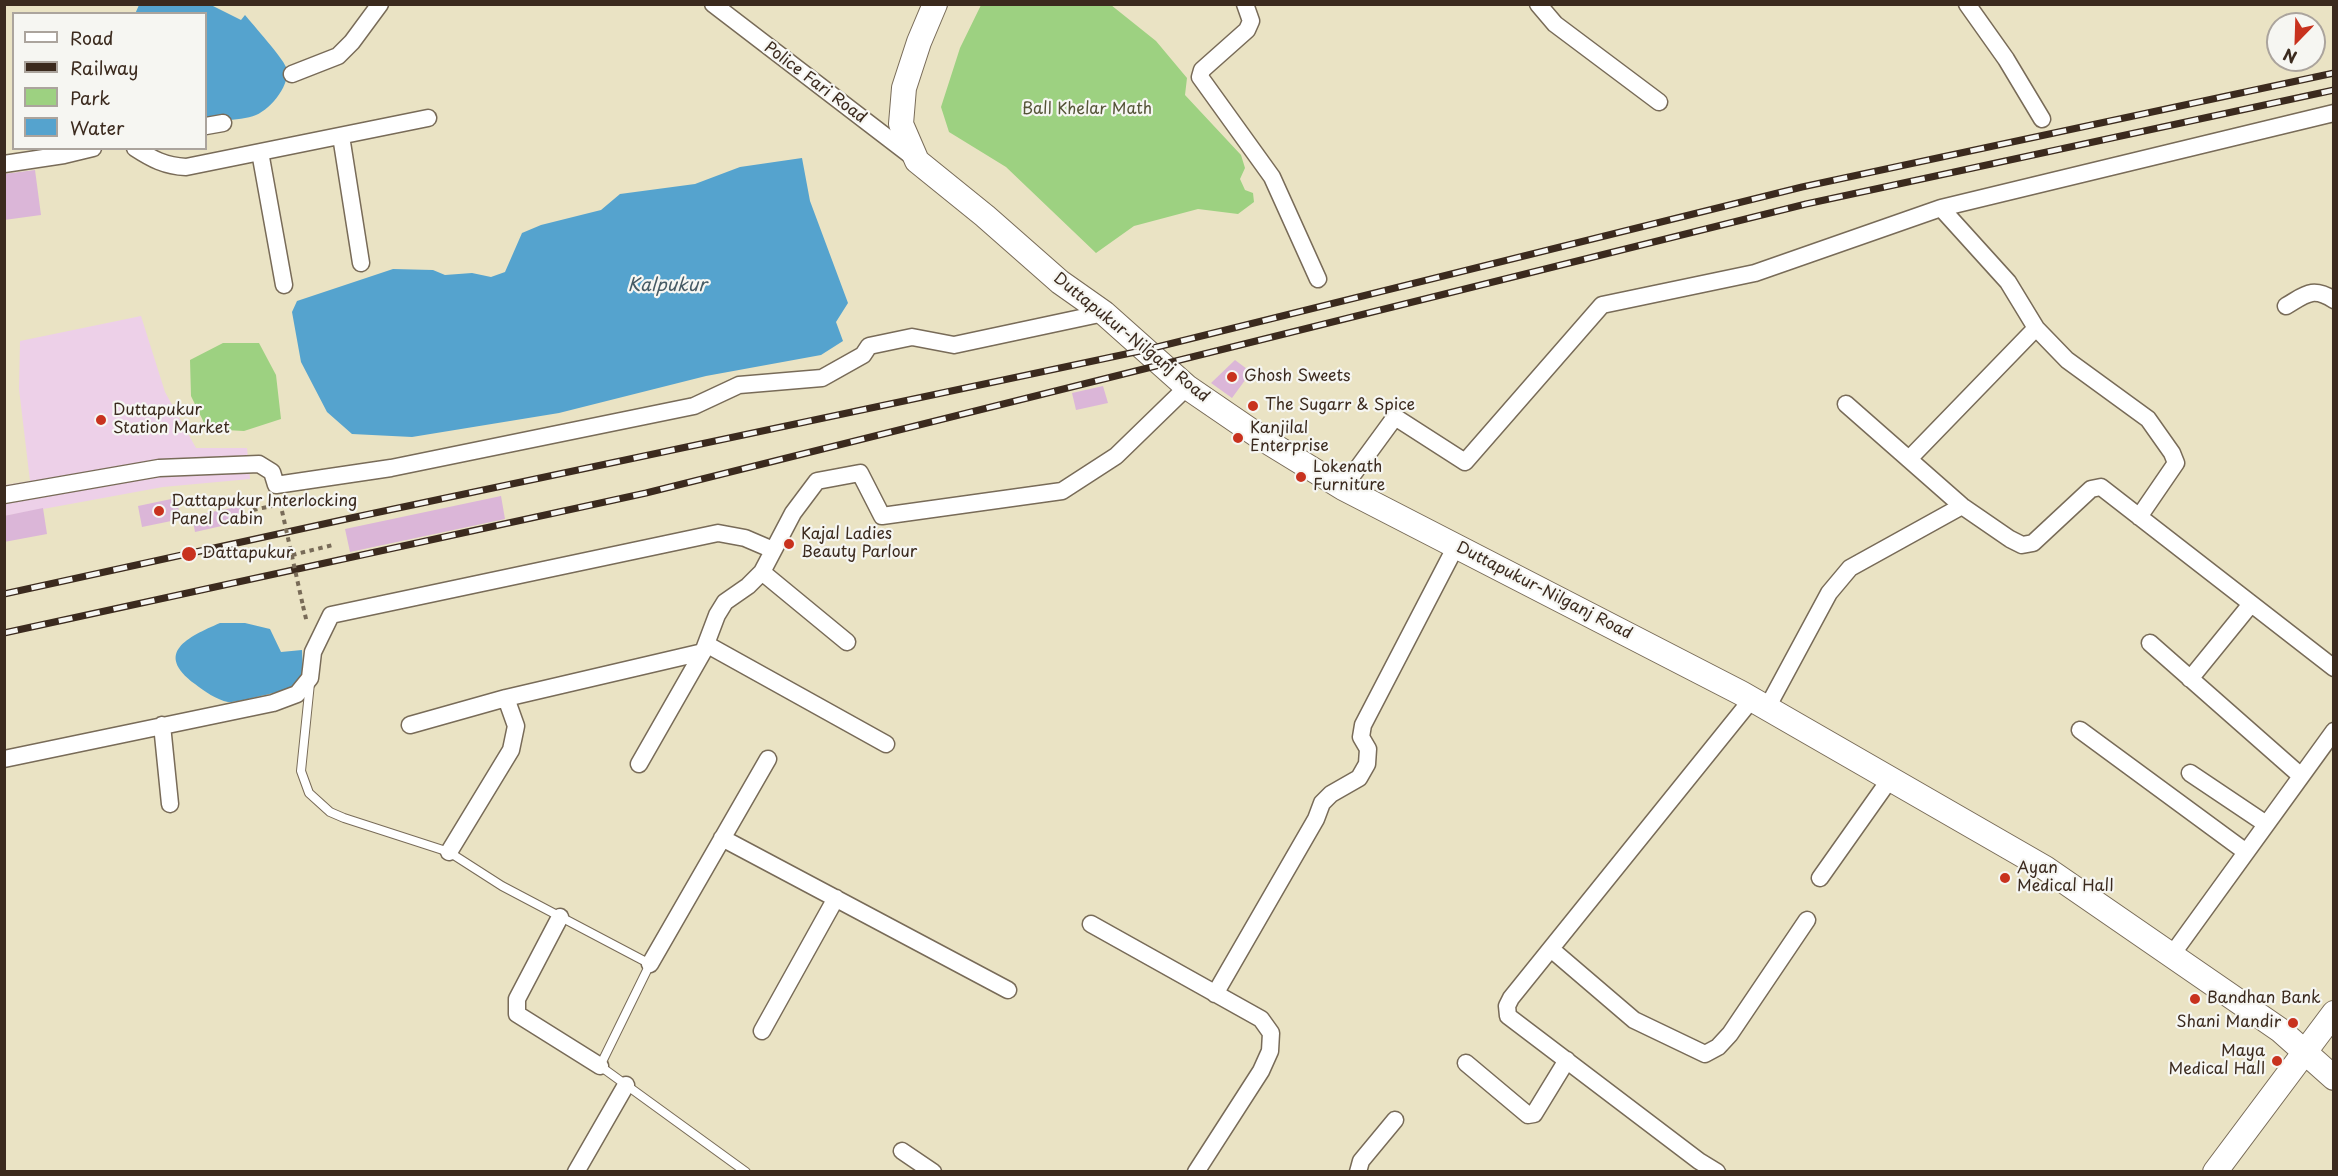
<!DOCTYPE html>
<html>
<head>
<meta charset="utf-8">
<style>
	body { margin:0 }
	#map { position:relative; width:2338px; height:1176px; overflow:hidden; background:#eae3c4; font-family:"Playpen Sans",sans-serif }
	canvas { display:block }
	.frame { position:absolute; inset:0; border:6px solid #3b2a1e; pointer-events:none }
	.legend { position:absolute; left:12px; top:12px; width:195px; height:138px; box-sizing:border-box; background:#f6f6f2; border:2px solid #aba49d; margin:0; padding:8px 10px; list-style:none; font-size:18px; color:#3b2a1e }
	.legend li { display:flex; align-items:center; gap:12px; height:30px }
	.legend b { width:30px; border:2px solid #aba49d }
	.north { position:absolute; left:2266px; top:12px; width:60px; height:60px; box-sizing:border-box; background:#f6f6f2; border:2px solid #aba49d; border-radius:50%; rotate:203deg; font-size:16px; font-weight:700; line-height:24px; text-align:center; color:#3b2a1e }
	.north::after { content:''; display:block; margin:auto; width:21px; height:27px; background:#c8321e; clip-path:polygon(50% 0,100% 100%,50% 72%,0 100%) }
</style>
</head>
<body>
<div id="map">
<canvas width="2338" height="1176"></canvas>
<div class="frame"></div>
<ul class="legend">
<li><b style="height:8px;background:#fff"></b>Road</li>
<li><b style="height:8px;background:#3b2a1e"></b>Railway</li>
<li><b style="height:16px;background:#9dd181"></b>Park</li>
<li><b style="height:16px;background:#55a3ce"></b>Water</li>
</ul>
<div class="north">N</div>
</div>
<script>
const ctx = document.querySelector('canvas').getContext('2d');
ctx.lineJoin = 'round';
function fill(path, color) { ctx.fillStyle = color; ctx.fill(path, 'evenodd'); }
function trace(path, color, width, dash) { ctx.strokeStyle = color; ctx.lineWidth = width; ctx.lineCap = dash ? 'butt' : 'round'; ctx.setLineDash(dash || []); ctx.stroke(path); }
function label(font, color, halo, rows, align = 'center') {
  ctx.font = font + ' "Playpen Sans",sans-serif'; ctx.lineWidth = 4.5; ctx.setLineDash([]); ctx.textBaseline = 'middle'; ctx.strokeStyle = halo; ctx.fillStyle = color; for (const [text, x, y, turn = 0] of rows) {
    ctx.save(); ctx.translate(x, y); ctx.rotate((+turn || 0) * Math.PI / 180); ctx.textAlign = isNaN(turn) ? turn : align; if (halo) ctx.strokeText(text, 0, 0); ctx.fillText(text, 0, 0); ctx.restore();
  }
}
fill(new Path2D(`
	M141,316L165,392L196,448H247L250,479L163,487L5,516V485L30,481L19,389L20,341Z`), '#edd0e8');
fill(new Path2D(`
	M981,5H1111L1156,41L1187,78L1185,95L1241,155L1245,168L1240,179L1245,190L1253,193L1254,202L1238,214L1198,209L1134,226L1096,253L1006,167L949,132L941,107L960,48Z
	M223,343H259L276,375L281,419L244,431L207,429L191,396L190,360Z`), '#9dd181');
fill(new Path2D(`
	M209,4L241,20L245,15C254,26 282,57 286,67C292,83 271,109 256,115C243,120 219,122 206,118V14H135L139,5Z
	M802,158L810,201L848,303L836,322L843,341L821,355L706,376L559,413L412,437L352,434L327,412L301,362L292,312L297,301L393,269L433,270L445,275L472,273L491,277L505,272L522,233L541,225L601,210L620,194L695,184L740,167Z
	M220,623H245L270,629L281,652L302,650L303,674L293,688C280,691 237,703 228,702C217,700 204,691 195,684C153,653 188,637 220,623Z`), '#55a3ce');
fill(new Path2D(`
	M35,170L41,215L4,220V174Z
	M1235,360L1251,372L1232,398L1211,383Z
	M1103,386L1108,403L1076,410L1072,393Z
	M501,496L505,519L350,552L345,529Z
	M176,498L181,519L142,527L138,506Z
	M241,506L244,521L195,532L192,516Z
	M43,508L47,534L4,542V516Z`), '#dbb6d8');
const lane = new Path2D(`
	M310,683L301,771L309,793L330,812L344,818L449,852L502,886L650,964L600,1066L746,1172`);
const street = new Path2D(`
	M713,4L914,158
	M1245,4L1251,21L1247,30L1202,70L1200,77L1272,177L1318,279
	M1538,4L1555,24L1659,102
	M1967,4L2006,59L2042,119
	M292,74L338,56L352,42L380,4
	M206,126L223,123
	M341,136L361,263
	M135,148C152,159 165,166 186,167L428,118
	M260,152L284,285
	M4,164L64,155L93,148
	M1941,208L2334,113
	M2286,306C2305,295 2312,286 2334,300
	M1846,404L1962,506L2010,539L2022,545L2033,543L2091,489L2101,487L2334,668
	M1909,459L2036,328
	M1343,488L1395,417L1465,462L1602,305L1755,273L1941,208L2008,282L2036,328L2067,360L2148,419L2172,453L2176,463L2139,517
	M4,495L159,468L259,464L272,472L276,485L391,468L694,406L739,385L822,378L863,355L869,346L912,337L954,345L1104,313
	M762,572L847,642
	M2150,643L2301,776
	M706,644L886,744
	M2190,679L2251,604
	M1767,708L1829,593L1850,568L1962,506
	M162,725L170,804
	M410,725L506,698L703,652
	M2080,730L2246,852
	M4,759L273,703L297,694L310,678L313,652L331,615L718,533L745,538L773,550
	M639,764L703,652L717,615L725,602L748,586L762,572L793,513L817,481L860,473L882,516L1062,491L1116,456L1187,387
	M2190,773L2266,824
	M722,838L1008,990
	M449,852L511,750L516,726L506,698
	M1820,878L1890,779
	M560,917L517,999V1014L600,1066
	M1091,924L1261,1019L1271,1033L1270,1051L1261,1071L1196,1172
	M1551,949L1634,1020L1705,1054L1718,1047L1730,1034L1807,920
	M2171,956L2334,731
	M650,964L768,759
	M1215,994L1316,819L1322,803L1331,794L1359,778L1367,764L1368,749L1361,737L1363,725L1456,546
	M762,1031L836,898
	M1466,1063L1528,1115L1534,1114L1567,1060
	M902,1151L933,1172
	M576,1172L626,1085
	M1358,1172L1361,1161L1395,1120
	M1717,1172L1699,1161L1508,1016L1507,1006L1511,998L1752,699`);
const secondary = new Path2D(`
	M935,4L919,42L904,88L901,124L917,161L985,216L1060,282L1104,313L1187,387L1263,439L1343,488L1741,693L2045,868L2280,1030L2334,1078
	M2215,1172L2334,1013`);
trace(lane, '#786b58', 10);
trace(street, '#786b58', 19);
trace(secondary, '#786b58', 26);
trace(new Path2D(`
	M281,503L282,511
	M253,510L281,504
	M292,555L333,545
	M303,606L307,623`), '#786b58', 4, [4.5, 4.5]);
trace(lane, '#fff', 8);
trace(street, '#fff', 16);
trace(secondary, '#fff', 24);
const rail = new Path2D(`
	M4,594L351,518L1145,350L1802,187L2334,73
	M4,633L646,493L1806,204L2334,90`);
trace(rail, '#3b2a1e', 7);
trace(rail, '#f6f6f2', 4.5, [14]);
trace(new Path2D(`
	M282,511L303,606`), '#786b58', 4, [4.5, 4.5]);
for (const [x, y, r, color] of [
	[1232,377,6,"#c8321e"],
	[1253,406,6,"#c8321e"],
	[101,420,6,"#c8321e"],
	[1238,438,6,"#c8321e"],
	[1301,477,6,"#c8321e"],
	[159,511,6,"#c8321e"],
	[789,544,6,"#c8321e"],
	[189,554,8,"#c8321e"],
	[2005,878,6,"#c8321e"],
	[2195,999,6,"#c8321e"],
	[2293,1023,6,"#c8321e"],
	[2277,1061,6,"#c8321e"]
]) { const dot = new Path2D(); dot.arc(x, y, r, 0, 2 * Math.PI); ctx.fillStyle = color; ctx.fill(dot); trace(dot, '#f6f6f2', 2); }
label('16px', '#3b2a1e', '#f6f6f2', [
	["Police Fari Road",815,83,37],
	["Duttapukur-Nilganj Road",1131,338,39],
	["Duttapukur-Nilganj Road",1544,591,27]
]);
label('16px', '#545437', '#f6f6f2', [
	["Ball Khelar Math",1087,110]
]);
label('16px', '#3b2a1e', '#f6f6f2', [
	["Ghosh Sweets",1244,377],
	["The Sugarr & Spice",1265,406],
	["Duttapukur",113,411],
	["Station Market",113,429],
	["Kanjilal",1250,429],
	["Enterprise",1250,447],
	["Lokenath",1313,468],
	["Furniture",1313,486],
	["Dattapukur Interlocking",171,502],
	["Panel Cabin",171,520],
	["Kajal Ladies",801,535],
	["Beauty Parlour",801,553],
	["Dattapukur",202,554],
	["Ayan",2017,869],
	["Medical Hall",2017,887],
	["Bandhan Bank",2207,999],
	["Shani Mandir",2281,1023,"right"],
	["Maya",2265,1052,"right"],
	["Medical Hall",2265,1070,"right"]
], 'left');
label('italic 18px', '#455a64', '#f6f6f2', [
	["Kalpukur",667,286]
]);
</script>
</body>
</html>
